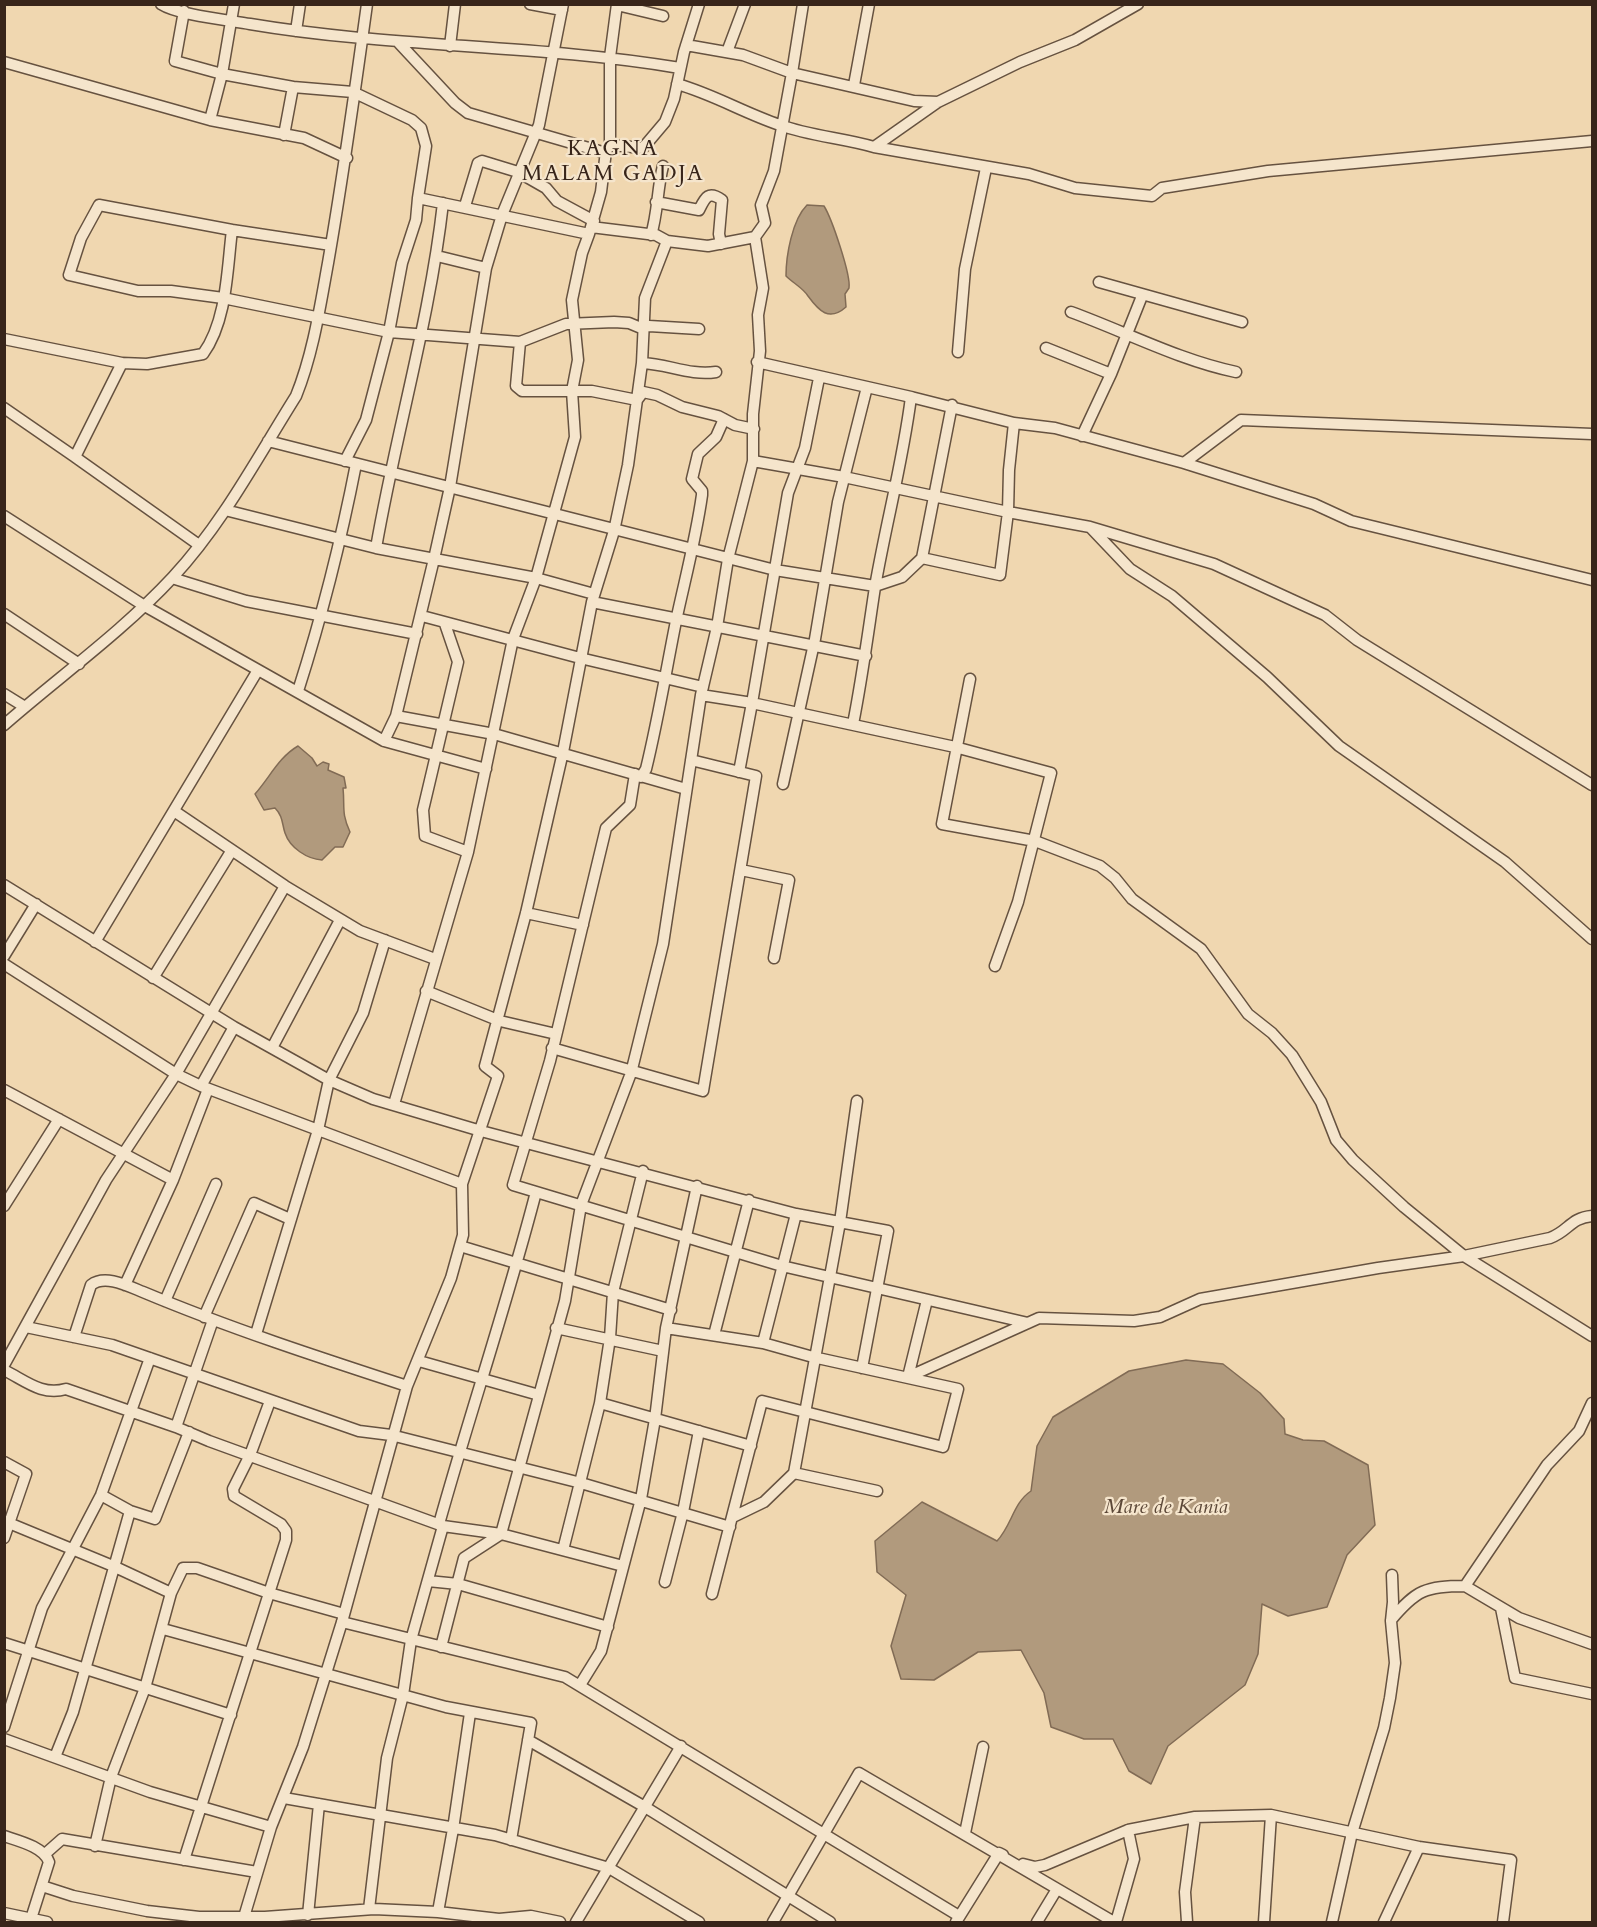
<!DOCTYPE html>
<html>
<head>
<meta charset="utf-8">
<style>
	body { margin:0 }
	#map { position:relative; width:1597px; height:1927px; overflow:hidden; background:#f0d7b0; font-family:Cardo,serif }
	canvas { display:block }
	.frame { position:absolute; inset:0; border:6px solid #38251a; pointer-events:none }
</style>
</head>
<body>
<div id="map">
<canvas width="1597" height="1927"></canvas>
<div class="frame"></div>
</div>
<script>
const ctx = document.querySelector('canvas').getContext('2d');
ctx.lineJoin = 'round';
function fill(path, color) { ctx.fillStyle = color; ctx.fill(path, 'evenodd'); }
function trace(path, color, width, dash) { ctx.strokeStyle = color; ctx.lineWidth = width; ctx.lineCap = dash ? 'butt' : 'round'; ctx.setLineDash(dash || []); ctx.stroke(path); }
function label(font, color, halo, rows, align = 'center') {
  ctx.font = font + ' Cardo,serif'; ctx.lineWidth = 4.5; ctx.setLineDash([]); ctx.textBaseline = 'middle'; ctx.strokeStyle = halo; ctx.fillStyle = color; for (const [text, x, y, turn = 0] of rows) {
    ctx.save(); ctx.translate(x, y); ctx.rotate((+turn || 0) * Math.PI / 180); ctx.textAlign = isNaN(turn) ? turn : align; if (halo) ctx.strokeText(text, 0, 0); ctx.fillText(text, 0, 0); ctx.restore();
  }
}
const water = new Path2D(`
	M807,205L824,206C832,219 851,275 849,288L845,294L846,307C829,322 819,311 808,296C803,288 793,283 786,276C786,256 792,220 807,205Z
	M298,746L312,758L317,766L323,762L329,764L328,770L344,777L346,788H343C345,807 341,813 350,832L343,847H335L322,860C307,859 290,848 285,833C282,824 283,816 275,808L264,810L255,794C270,777 279,757 298,746Z
	M1186,1360L1223,1364L1260,1393L1284,1419L1285,1434L1303,1440L1324,1441L1368,1465L1375,1525L1347,1555L1327,1607L1288,1616L1262,1604L1258,1654L1245,1685L1168,1746L1151,1784L1129,1771L1113,1739H1084L1051,1727L1044,1693L1021,1650L978,1652L934,1680L901,1679L891,1646L906,1595L877,1572L875,1541L922,1502L997,1541C1012,1525 1013,1503 1031,1491L1037,1446L1053,1417L1129,1371Z`);
fill(water, '#b19a7d');
trace(water, '#816b55', 1.5);
const minor = new Path2D(`
	M161,4C178,15 228,20 250,24C392,48 538,44 680,68
	M234,4L222,74L210,120L304,138L347,158
	M530,4L562,10
	M803,4L792,73L914,101L938,102
	M617,5L663,16
	M184,11L175,61L222,74L293,87L353,92L412,120L421,128L426,146L418,198
	M296,31L300,4
	M399,43L455,103L468,113L606,153
	M450,46L455,4
	M727,52L745,4
	M4,62L210,120
	M677,84C713,94 744,113 780,125C810,136 843,138 874,147L938,102L1020,62L1075,40L1138,4
	M854,85L869,4
	M284,135L293,87
	M610,145L643,148L665,122L674,99L684,52L699,4
	M874,147L1029,174L1075,188L1152,196L1162,188L1268,171L1592,141
	M656,202L699,210C705,198 708,190 722,200L719,234L721,244
	M465,206L478,163L482,161L518,172L546,188L557,201L594,221
	M591,227L656,235L667,241L708,246L755,237L765,223L761,205L774,171L792,73L743,55L686,45
	M232,230L99,205L81,238L69,275L138,291H171L223,298L389,332L520,342L566,324L614,322L629,323L641,328L649,326L699,329
	M651,235C658,213 657,189 663,166
	M437,256L486,268
	M1099,282L1242,322
	M1071,312C1126,332 1179,360 1236,372
	M4,339L122,363
	M520,342L516,386L522,391H592L637,400L643,392L657,395L682,407L718,416L735,425L754,429
	M1046,348L1111,374
	M958,352L965,269L986,168
	M757,362L911,397C903,461 886,523 875,587C868,633 862,679 853,724
	M642,363C668,364 690,376 716,372
	M4,408L75,457
	M1014,423L1055,428L1184,463L1314,504L1351,521L1592,580
	M1082,436L1111,374L1142,296
	M268,441L775,570L875,586L902,577L922,558L1000,575L1008,512L1090,527L1214,564L1325,615L1357,640L1592,785
	M345,461L366,420L389,332L402,263L416,220L418,198L589,234L601,192L606,151L610,145V57L617,4
	M753,461L844,477L1008,512L1009,470L1014,423L911,397
	M1184,463L1241,420L1592,434
	M225,510L376,548L536,578L594,594
	M4,516L143,605L384,741L486,769
	M1091,528L1130,569L1172,596L1267,677L1339,746L1505,862L1592,939
	M199,545L75,457L122,363L147,364L203,354C227,321 227,270 232,230L331,245
	M376,548C396,432 430,319 443,203
	M922,558L952,405
	M172,578L246,601L417,634
	M592,602L866,656
	M4,614L79,664
	M422,616L580,658L703,687
	M445,624L458,662L423,810L425,836L468,852
	M970,679L942,824L1035,841L1100,866L1115,878L1132,899L1201,949L1248,1014L1272,1033L1292,1055L1321,1102L1336,1140L1353,1160L1404,1207L1464,1256L1592,1336
	M298,691C322,616 341,541 356,464
	M4,694L25,707
	M701,695L752,703L788,493L805,448L819,378
	M396,716L494,734L686,789
	M4,725C60,676 122,632 173,577C223,523 257,458 296,396C313,354 320,307 328,263C343,177 355,91 367,4
	M384,741L396,716L434,559L450,487L486,268L502,215L539,125L563,4
	M739,772L752,703L955,747L1051,773L1018,902L995,966
	M635,774L630,805L606,828L550,1061L513,1185L782,1266L1028,1323
	M641,777L646,769C658,720 666,671 676,621C685,579 696,538 702,495V491L692,479L698,454L716,437L724,419
	M783,784L815,639L838,502L867,387
	M174,811L285,886L360,931L435,959
	M741,870L789,880L774,958
	M4,885L234,1027L329,1080L373,1099L481,1131L796,1214L888,1231L862,1368
	M526,913L583,925
	M95,942L258,670
	M4,956L36,904
	M4,964L176,1074L201,1086L462,1184
	M153,978L232,850
	M426,991L500,1021L556,1034
	M272,1048L340,920
	M552,1048L703,1091L756,776L691,760
	M201,1086L234,1027
	M4,1090L173,1180
	M394,1104L468,852L513,639L536,578L575,437L572,391L578,360L572,300L582,253L589,234
	M4,1206L59,1119
	M460,1246L671,1310
	M125,1285L173,1180L208,1089
	M165,1301L216,1184
	M204,1317L254,1203L290,1219
	M26,1327L112,1345L359,1431L391,1435L581,1483L730,1527
	M556,1328L663,1351
	M666,1328L763,1343L813,1357L958,1389L943,1447L762,1401L712,1594
	M256,1334L318,1130L329,1080L363,1013L385,940
	M714,1335L749,1200
	M74,1337L91,1285C105,1274 128,1286 143,1292C229,1328 318,1357 407,1386
	M763,1343L796,1214
	M419,1361L539,1395
	M4,1365L106,1180L176,1074L285,886
	M4,1370C26,1381 42,1396 66,1389L176,1427L209,1441L443,1526L501,1534L623,1566
	M908,1377L1039,1318L1134,1321L1160,1317L1200,1299L1378,1268L1464,1256L1550,1238C1569,1231 1570,1218 1592,1216
	M908,1377L927,1300
	M600,1403L751,1446
	M176,1427L213,1320
	M4,1462L26,1474L4,1538
	M794,1473L840,1222L857,1101
	M101,1495L130,1511L155,1519L189,1432
	M733,1517L764,1502L794,1473L877,1491
	M4,1521L113,1566L171,1593
	M439,1524C470,1413 507,1304 536,1192
	M563,1550L600,1403L610,1338L613,1292L643,1171
	M428,1581L458,1584L608,1627
	M665,1582L683,1512L699,1431
	M1465,1586L1519,1618L1592,1644
	M1501,1608L1515,1678L1592,1694
	M1391,1620C1416,1590 1426,1586 1465,1586L1547,1465L1579,1431L1592,1403
	M342,1622L565,1677L959,1916
	M163,1629L446,1707L531,1723L511,1840
	M4,1643L231,1715
	M441,1647L464,1558L501,1534L565,1301L581,1205L631,1073L663,944L701,695L717,627L728,559L753,461V414L760,351L758,315L763,288L755,237
	M580,1685L601,1651L641,1499L655,1419L666,1328L697,1186
	M4,1727L42,1608L101,1495L150,1358
	M4,1739L150,1792L271,1827
	M528,1740L645,1807L830,1922
	M55,1757L73,1712L130,1511
	M284,1798L495,1835L609,1868L699,1922
	M965,1833L983,1747
	M4,1836C19,1841 44,1847 49,1862L30,1922
	M95,1846L111,1777L145,1688L171,1593L183,1568H197L269,1593L344,1614
	M45,1854L62,1839L257,1872
	M184,1860L286,1540V1531L281,1524L234,1496L233,1489L250,1455L270,1401
	M1023,1864L1035,1867L1045,1865L1128,1830
	M42,1886L73,1896L147,1911L199,1917H265L374,1909L438,1912L499,1919L531,1916L560,1922
	M369,1909L387,1758L403,1695L411,1640L443,1526
	M438,1912L453,1829L470,1713
	M4,1913L47,1922
	M308,1915L319,1804
	M244,1917L271,1827L303,1747L342,1622L407,1386L451,1278L463,1235L462,1184L498,1076L485,1066L526,913L563,752L592,602L614,531L628,465L642,363L645,298L667,241
	M576,1922L681,1746
	M773,1922L859,1773L1114,1922
	M956,1922L999,1853L1003,1855
	M1037,1922L1057,1889
	M1116,1922L1134,1859L1128,1830L1195,1817L1271,1815
	M1187,1922L1185,1892L1195,1817
	M1264,1922L1271,1815L1419,1847L1511,1860L1503,1922
	M1332,1922L1352,1833L1384,1728L1390,1698L1395,1663L1391,1621L1393,1602L1392,1575
	M1384,1922L1419,1847`);
trace(minor, '#665240', 13);
trace(minor, '#f5e5cc', 10);
label('italic 21px', '#5c4838', '#f5e5cc', [
	["Mare de Kania",1166,1508]
]);
ctx.letterSpacing = '1.5px';
label('22px', '#38251a', '#f5e5cc', [
	["KAGNA",613,150],
	["MALAM GADJA",613,175]
]);
ctx.letterSpacing = '0px';
</script>
</body>
</html>
